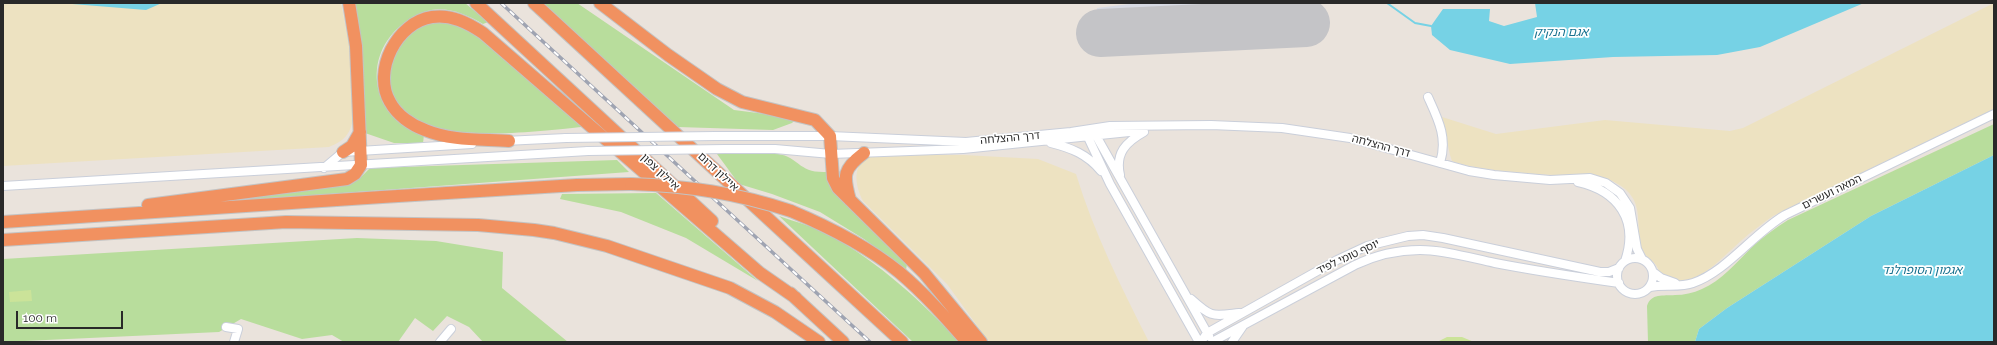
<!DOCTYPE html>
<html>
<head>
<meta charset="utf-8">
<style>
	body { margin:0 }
	#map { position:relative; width:1997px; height:345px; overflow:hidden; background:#eae3dc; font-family:Raleway,sans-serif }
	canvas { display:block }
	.frame { position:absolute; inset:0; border:4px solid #292929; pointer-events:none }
	.scale { position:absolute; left:16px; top:311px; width:107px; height:18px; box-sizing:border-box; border:2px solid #292929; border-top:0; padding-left:5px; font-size:12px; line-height:14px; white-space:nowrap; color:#292929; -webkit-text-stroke:3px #fff; paint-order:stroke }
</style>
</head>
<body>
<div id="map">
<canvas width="1997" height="345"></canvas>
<div class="frame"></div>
<div class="scale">100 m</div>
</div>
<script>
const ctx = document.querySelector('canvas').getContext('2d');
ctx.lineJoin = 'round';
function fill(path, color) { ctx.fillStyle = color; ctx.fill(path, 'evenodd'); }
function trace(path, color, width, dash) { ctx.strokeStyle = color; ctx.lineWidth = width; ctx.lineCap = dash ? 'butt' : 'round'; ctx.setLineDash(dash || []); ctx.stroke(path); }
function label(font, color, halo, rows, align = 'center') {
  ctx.font = font + ' Raleway,"Noto Sans Hebrew",sans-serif'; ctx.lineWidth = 3.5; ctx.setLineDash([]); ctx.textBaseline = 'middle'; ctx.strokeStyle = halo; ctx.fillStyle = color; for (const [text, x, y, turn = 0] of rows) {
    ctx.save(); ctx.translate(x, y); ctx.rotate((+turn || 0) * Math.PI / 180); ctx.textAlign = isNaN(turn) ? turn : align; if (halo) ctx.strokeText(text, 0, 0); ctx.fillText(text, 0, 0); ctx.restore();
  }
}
fill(new Path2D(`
	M1137,3H1226L1228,17L1096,28L1097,8Z`), '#d7dae3');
fill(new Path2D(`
	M355,3H465L488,22L483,24C467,15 450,7 431,10C421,12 412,17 404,23C360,56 371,120 424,135L423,143H394L365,133L362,50Z
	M541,3H577L734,110L797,118L792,123L773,130L678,127Z
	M433,22H447L469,29L501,55L582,127C535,131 375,156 391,69C395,45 410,30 433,22Z
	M1994,124V155L1871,216L1727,308L1699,329L1695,342H1648L1647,306C1651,293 1663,296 1675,295C1684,295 1693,293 1702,289C1721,281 1737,262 1751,248C1763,237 1775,228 1788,220Z
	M717,154C737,154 759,152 778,154C799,157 798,173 826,172L828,179L907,264L906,270L864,239L820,212L772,194L739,184Z
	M617,160L629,172L220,202L349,183L361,177L370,168Z
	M656,193L758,281L686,238L621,212L560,199L562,194Z
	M779,216C796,222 815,227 830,235C879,263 922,301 959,342H913Z
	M357,238L436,241L503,252L502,288L568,342H483L469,327L447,316L433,331L415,318L398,342H344L332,335L302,339L241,319L219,332L3,342V259Z`), '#b8dd9c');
fill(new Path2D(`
	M3,3H341L349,45L353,119C350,135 344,141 329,147L3,166Z
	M1994,3V109L1773,216C1762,224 1752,231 1742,240C1727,253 1713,269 1695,278C1685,283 1669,282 1660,274C1659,271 1658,268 1656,265C1651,259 1644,256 1641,247C1635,223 1646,199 1616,183C1597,172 1575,176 1554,175C1528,174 1474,170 1452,161L1450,155L1442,117L1496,134L1605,120L1730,131L1743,128Z
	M868,155H964L1038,159L1076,174C1094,233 1121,287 1149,342H989L947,284L863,201C855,185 852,167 868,155Z`), '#ede2c1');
fill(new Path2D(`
	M31,290L32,301L10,302L9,292Z
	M1447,337H1462L1474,342H1437Z`), '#cbe399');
fill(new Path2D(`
	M60,3H162L146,10Z
	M1535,3H1864L1760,47L1717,55L1613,57L1510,64L1450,50L1432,35L1431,26L1443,9H1490L1489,21L1504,26L1537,17Z
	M1994,155V342H1695L1699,329L1727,308L1871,216Z`), '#76d2e5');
trace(new Path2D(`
	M1387,3L1415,23L1431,26`), '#76d2e5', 2);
trace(new Path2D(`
	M1100,33L1306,23`), '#c4c4c7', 48);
const minor = new Path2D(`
	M1428,97C1438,119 1448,138 1440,163
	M1094,132L1209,336
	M1086,133L1110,184L1199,342
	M715,136H830L966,142L1071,132L1110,126L1211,125L1282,128L1350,138L1469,171L1494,175L1550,180L1590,178L1606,183L1620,193L1630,208L1637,249L1642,259
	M505,141L566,138
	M1051,143C1071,148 1087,154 1101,171
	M725,149H775L831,154L963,149L1139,131
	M324,168L343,152L472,144
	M1120,175C1115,153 1126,142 1144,132
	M1578,182C1618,191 1639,220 1625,261
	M3,186L588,151
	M1617 276a18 18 0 1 1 36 0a18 18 0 1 1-36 0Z
	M1653,272L1661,278L1675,283
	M1650,287C1664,284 1680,288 1693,283C1726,272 1754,233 1785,215L1994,114
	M1191,299C1212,318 1212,316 1239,313
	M226,327L238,329L234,342
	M440,342L451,329
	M1201,342L1207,333L1337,260L1367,246L1408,236L1423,235L1443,238L1600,272H1609L1619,268
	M1212,342L1355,265C1376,255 1397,250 1420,250C1445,250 1471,258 1495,263C1536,271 1577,277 1619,283
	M1232,342L1243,326`);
const highway = new Path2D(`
	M476,3L712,221
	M534,3L902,342
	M600,3L668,55L717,89L742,102L815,120L830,136L833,178L838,188L924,273L981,342
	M509,141C481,139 451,141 425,130C411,125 397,115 390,102C372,71 397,22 432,17C451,14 468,23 483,33L760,273L796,298
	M343,152L352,146L360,132
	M850,200C843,175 843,169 864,153
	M148,205L347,179L355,174L361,165L356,46L349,3
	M791,211C829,227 867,246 899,272C924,293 946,318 967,342
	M3,222L382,197L577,185L631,184
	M3,240L286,222L478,225L534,230L554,233L607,246L730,288L775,312L819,342
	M790,293L843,342`);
trace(minor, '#cacfda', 10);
trace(highway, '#c3c3c3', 14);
trace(minor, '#fff', 8);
trace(highway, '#f19160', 12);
const rail = new Path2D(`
	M501,3L870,342`);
trace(rail, '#9fa4b2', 3.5);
trace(rail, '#fff', 2, [6]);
const minorBridge = new Path2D(`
	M566,138L715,136
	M588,151L725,149`);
const highwayBridge = new Path2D(`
	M631,184C689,186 736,193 791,211`);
trace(minorBridge, '#cacfda', 10, []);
trace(highwayBridge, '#c3c3c3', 14, []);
trace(minorBridge, '#fff', 8);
trace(highwayBridge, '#f19160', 12);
label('11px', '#292929', '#fff', [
	["דרך ההצלחה",1010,138,-5],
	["דרך ההצלחה",1381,146,15],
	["איילון צפון",660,172,43],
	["איילון דרום",718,172,43],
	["המאה ועשרים",1832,192,-26],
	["יוסף טומי לפיד",1348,257,-25]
]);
label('italic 12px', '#17718f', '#fff', [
	["אגם הנקיק",1561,32],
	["אגמון הסופרלנד",1922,270]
]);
</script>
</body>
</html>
